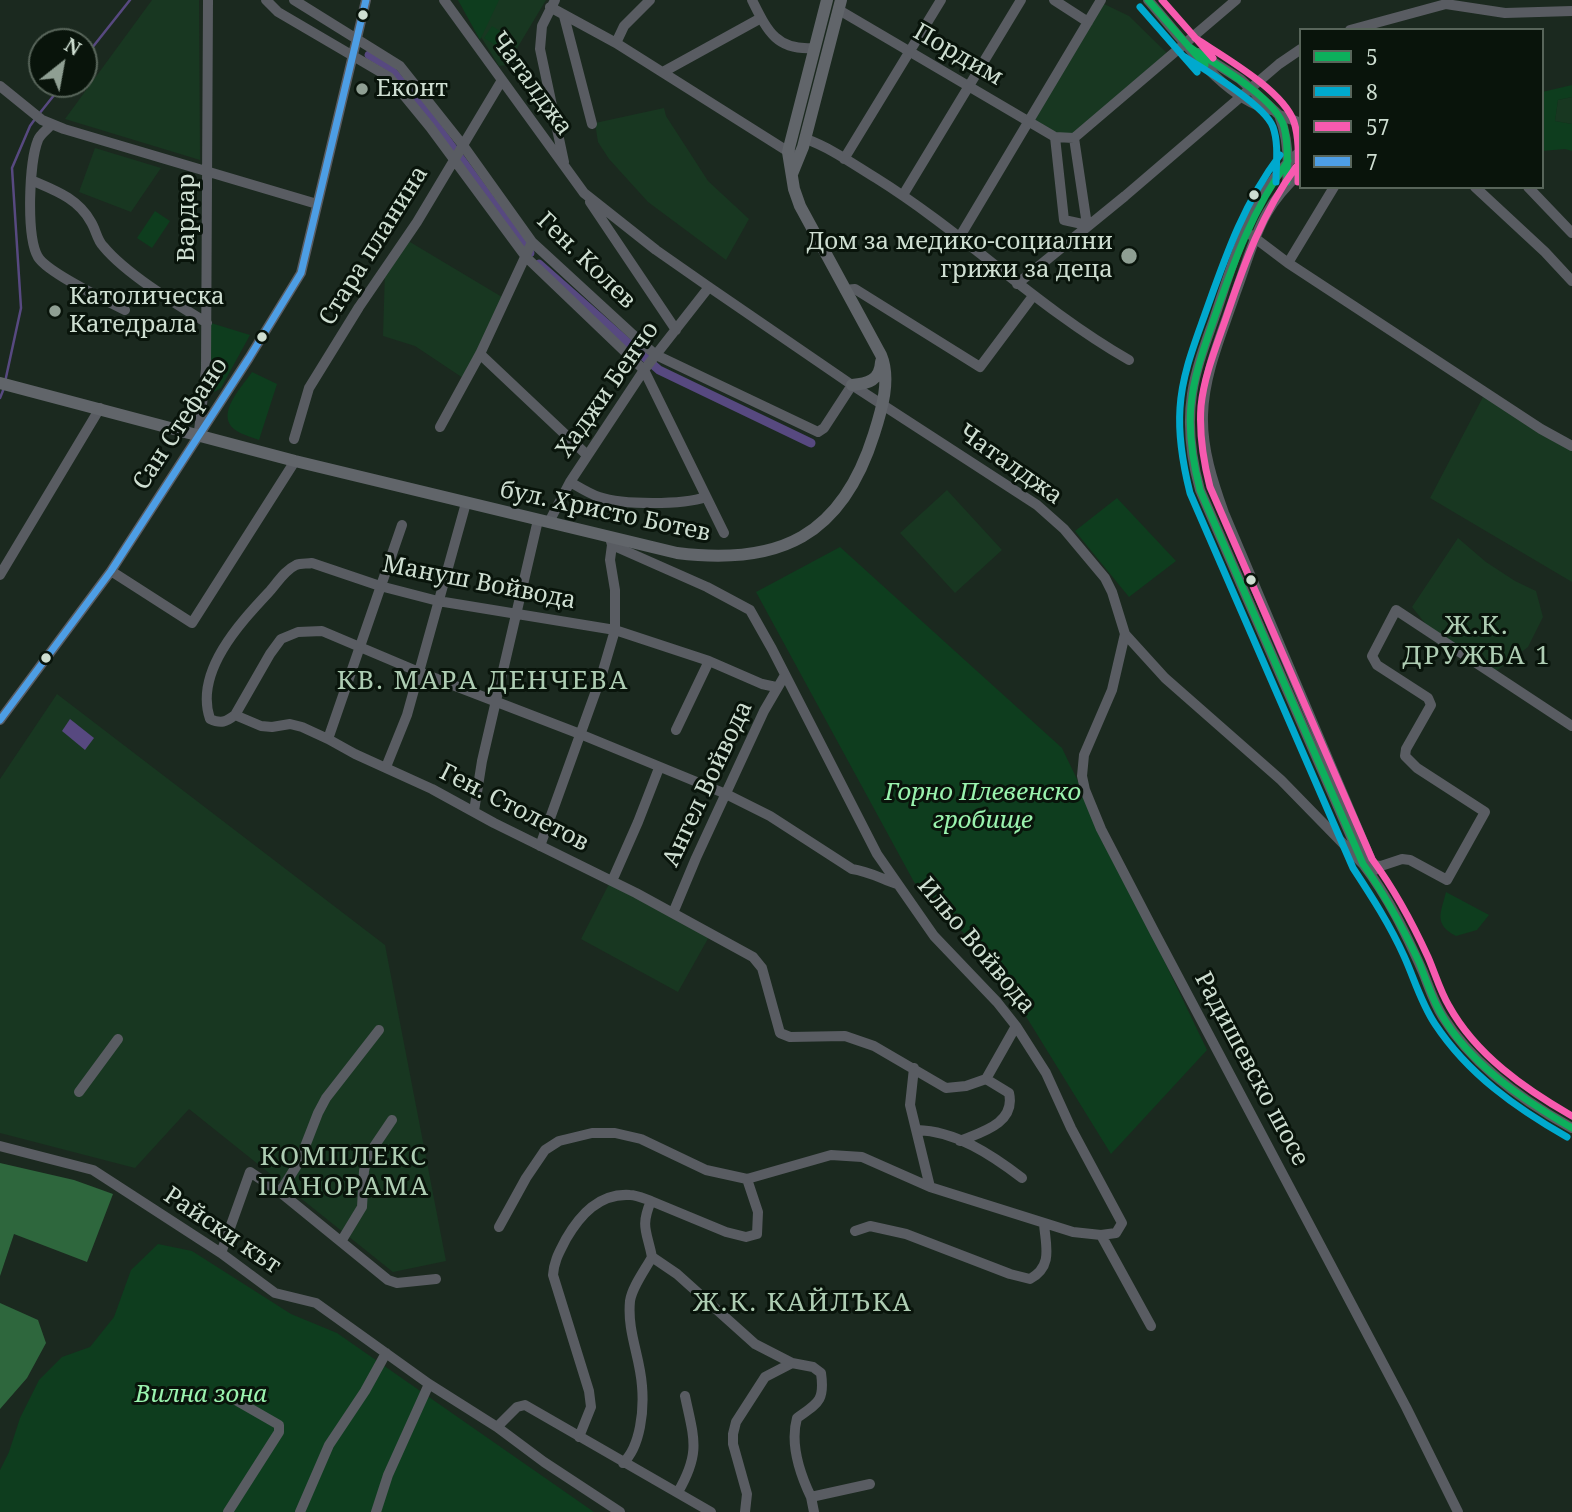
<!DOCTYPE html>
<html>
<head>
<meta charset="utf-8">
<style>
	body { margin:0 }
	#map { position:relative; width:1572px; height:1512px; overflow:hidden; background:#1b291f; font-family:"Noto Serif",serif }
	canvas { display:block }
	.legend { position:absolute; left:1299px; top:28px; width:245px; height:161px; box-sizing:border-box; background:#09140b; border:2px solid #58655a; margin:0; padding:9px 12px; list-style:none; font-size:21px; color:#ceded1 }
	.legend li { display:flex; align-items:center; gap:14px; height:35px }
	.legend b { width:35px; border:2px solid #58655a }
	.north { position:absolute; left:28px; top:28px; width:70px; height:70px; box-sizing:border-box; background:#09140b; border:2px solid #58655a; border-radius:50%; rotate:31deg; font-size:19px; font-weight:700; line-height:28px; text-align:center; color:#ceded1 }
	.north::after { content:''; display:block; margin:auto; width:24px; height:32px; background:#8f9f93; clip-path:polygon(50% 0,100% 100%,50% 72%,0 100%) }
</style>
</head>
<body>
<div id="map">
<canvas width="1572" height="1512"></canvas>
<ul class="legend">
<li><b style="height:9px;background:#0daf5c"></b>5</li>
<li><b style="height:9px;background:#00a9ce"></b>8</li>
<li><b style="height:9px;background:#f75aaf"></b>57</li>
<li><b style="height:9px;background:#4d9ee5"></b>7</li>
</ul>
<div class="north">N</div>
</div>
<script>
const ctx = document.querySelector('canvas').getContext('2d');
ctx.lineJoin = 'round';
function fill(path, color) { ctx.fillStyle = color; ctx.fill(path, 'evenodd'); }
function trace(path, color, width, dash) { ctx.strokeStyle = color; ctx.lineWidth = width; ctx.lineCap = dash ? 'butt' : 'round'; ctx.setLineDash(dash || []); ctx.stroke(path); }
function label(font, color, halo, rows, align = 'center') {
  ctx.font = font + ' "Noto Serif",serif'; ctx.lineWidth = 6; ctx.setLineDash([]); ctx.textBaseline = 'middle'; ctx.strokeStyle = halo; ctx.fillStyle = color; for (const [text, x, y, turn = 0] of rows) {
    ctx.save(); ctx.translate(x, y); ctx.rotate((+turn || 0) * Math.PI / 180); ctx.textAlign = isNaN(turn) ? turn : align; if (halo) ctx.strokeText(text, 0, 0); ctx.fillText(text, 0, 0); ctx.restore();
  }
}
fill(new Path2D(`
	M152,0H199L200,160L65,119Z
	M458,0H546L507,65L499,66Z
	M1100,2L1129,16L1170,56L1074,138L1055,137L1029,121Z
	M1572,97V124L1555,121L1558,100Z
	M664,108L666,116L708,181L749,219L726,260L648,202L609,159L598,142L595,123Z
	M95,148L161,168L131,212L79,192Z
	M405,239L507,300L466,380L415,346L383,336L385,270Z
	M1484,395L1572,450V582L1430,498Z
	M947,490L1002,550L955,593L900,533Z
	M1458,538L1486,562L1515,581L1536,591L1543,617L1528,647L1495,672L1429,628L1412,607Z
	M57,694L385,945L446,1261L393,1272L189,1109L135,1168L0,1133V779Z
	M609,884L710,935L678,992L581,939Z`), '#183721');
fill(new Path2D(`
	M458,0H499L480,40Z
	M492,26L517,42L509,54L484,38Z
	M1572,85V97L1558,100L1555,121L1572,124V151L1565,149L1542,151V92Z
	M155,211L170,221L152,248L137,238Z
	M211,323L250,335L221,388L214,392L211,386Z
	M252,372L277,384L259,440C252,437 243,435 237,431C213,416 242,387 252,372Z
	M1117,498L1176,561L1129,597L1075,531Z
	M840,547L1062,748L1207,1050L1111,1154L993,963L914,882L756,592Z
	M1446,892L1489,915L1477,930L1456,936C1433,924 1441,913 1446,892Z
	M158,1244L192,1251L291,1314L337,1333L594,1512H0V1470L9,1452L20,1418L39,1380L62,1357L90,1347L114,1317L131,1270Z`), '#0e3d1e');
fill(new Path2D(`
	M0,1163L74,1180L113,1194L87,1262L14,1234L0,1276Z
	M0,1303L38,1320L46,1343L27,1378L0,1409Z`), '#2e673d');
fill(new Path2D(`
	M70,719L94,738L85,750L62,731Z`), '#574980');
trace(new Path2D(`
	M84,58L130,0
	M39,114L63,84
	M5,382L21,308L12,168L30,126L35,119
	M0,398L4,388`), '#574980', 2.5);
trace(new Path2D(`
	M369,55L389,67L427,113L530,253
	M539,264L659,370L811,443`), '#574980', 9);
trace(new Path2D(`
	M266,0L278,12L389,77L430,127L526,257L644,370L724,533
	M294,0L400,66L462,144L532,242L643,344L656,355L818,432L824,428L852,385
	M444,0L584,193L656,250L709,287L852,385L1037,505L1064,529L1105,578L1112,592L1125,634L1165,678L1281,780L1363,864L1381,866L1402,859L1410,860L1447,880L1485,812L1417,768L1405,756L1406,749L1431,705L1428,698L1377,665L1372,656L1396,610L1572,726
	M555,0L542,26L540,49L564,162
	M752,0C767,30 776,51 814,48
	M1054,0L1088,22
	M1148,0C1180,36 1223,99 1271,110
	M550,7L616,43L792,154
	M839,10L1055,137L1074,138L1087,225L1064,220L1055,137
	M564,16L592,124
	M1350,30L1446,4L1505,13L1572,11
	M616,43L624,26L650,0
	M1199,53L1240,79L1279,115L1301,123
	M663,72L761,18
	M0,86L42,120L64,129L317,204
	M1279,115C1288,137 1289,162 1287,185
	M52,124C48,129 40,134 38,140C29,162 26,236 38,257C48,273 105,300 125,310
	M1074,138L1236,0
	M806,139C831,148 853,164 876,178C964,233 1038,308 1129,360
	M1301,151C1252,189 1234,260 1215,316C1206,342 1196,367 1192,394C1187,427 1191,458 1200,490L1363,864C1389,898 1406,934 1423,972C1429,987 1434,1003 1443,1017C1473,1065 1523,1101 1572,1128
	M844,159L941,0
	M1301,172C1288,184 1276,197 1267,213C1253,237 1246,266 1236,292C1223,331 1204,373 1203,415C1202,449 1213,482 1224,513L1375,870
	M31,180C54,190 78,198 91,222C96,230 97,240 103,246C126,274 176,304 207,323
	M1475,187L1545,252L1572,281
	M1528,187L1572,233
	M903,195L1021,0
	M590,202L676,330
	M1251,235L1288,263L1541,429L1572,446
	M959,238L1101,0
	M1288,263L1334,187
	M1017,284L1125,196L1279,64L1301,49
	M845,290L855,289L980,367L1033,296
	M480,354L587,455
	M440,427L480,354L532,242
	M199,431L206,369L208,0
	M294,439L309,388L359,307L417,222L502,80
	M570,482C579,487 588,493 599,497C622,505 683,505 706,497
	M549,522L570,482L644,370L709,287
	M610,538L612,545L707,587L750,610L772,649L877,854L934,936L997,1002L1016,1026L1046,1073L1071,1128L1122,1223L1116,1233L1101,1235L1151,1326
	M111,571L192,623L295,461
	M0,575L100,408
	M1125,634L1112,690L1084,755L1082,776L1085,790L1101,829L1155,933L1406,1407L1458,1512
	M776,687L762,684L709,661L615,630L438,601L380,586L312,563C307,564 301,563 296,565C285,570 277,583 269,592C240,623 194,672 210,719C221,724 226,722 235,715L270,654L281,639L298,632L322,631L419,672L580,734L726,794L770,816L852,869C868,871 882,879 897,884
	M235,715L261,726L272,727L290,724L302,727L328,739L355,754L432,789L494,823L636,893L753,957L762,968L780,1033L790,1037L845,1036L874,1046L946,1088L966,1086L986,1079L1016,1026
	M0,720L111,571L249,358L301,273L366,0
	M676,730L709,661
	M328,739L402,525
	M386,767L407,715L466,503
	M474,811L482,761L538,520
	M540,846L602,674L615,630V590L610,560L612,545
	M612,881L638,822L659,768
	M673,913L696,858L764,711L785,675
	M914,1068L910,1105L930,1187
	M79,1092L118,1039
	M917,1130C956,1131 992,1155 1022,1178
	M960,1141C982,1132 1016,1123 1009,1093L986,1079
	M0,1146L93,1170L221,1253L275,1293L316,1303L429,1384L497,1427L517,1407L525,1405L711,1512
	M747,1179L758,1212L757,1234L746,1237L726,1232L651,1201C640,1227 647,1231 652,1257L677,1274L755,1344L792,1363L813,1367L821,1373C825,1401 818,1403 797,1418C790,1443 800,1474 811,1497
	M280,1192L299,1162L318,1113L326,1098L379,1030
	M499,1227L526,1178L545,1150L559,1141L592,1133H615L641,1139L706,1170L747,1179L831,1155L862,1157L930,1187L1073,1232L1101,1235
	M855,1231L870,1226L906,1234L1010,1274L1030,1279C1053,1266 1046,1247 1044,1224
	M342,1240L362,1207L364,1171L367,1157L392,1120
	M221,1253L250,1172L280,1192L388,1280L397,1283L436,1279
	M497,1427L544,1462L620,1512
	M579,1437L591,1407L589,1391L553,1275C554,1260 560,1251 566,1239C580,1215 599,1193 630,1195C637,1195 645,1199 651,1201
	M623,1463C641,1446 644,1409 642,1386C640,1356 627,1332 630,1301C632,1287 645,1270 652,1257
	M678,1492C701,1452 694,1439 685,1396
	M228,1512L279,1432V1425L232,1398
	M300,1512L329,1445L365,1391L386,1353
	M376,1512L388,1475L429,1384
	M745,1512L747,1494L733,1444V1434L736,1422L765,1377L792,1363
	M814,1512L811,1497L870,1484`), '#595c62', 10);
trace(new Path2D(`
	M792,174L803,147L841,0
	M0,383L295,461L677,553C780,566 842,536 874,434C882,409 891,379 881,355L800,206L794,189L788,152L827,0
	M852,385C868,384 880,380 881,362`), '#61656a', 12);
trace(new Path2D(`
	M1148,0L1205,65
	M1189,47C1214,63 1277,99 1284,127C1289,145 1287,164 1287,182
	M1288,161C1253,209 1234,261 1215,316C1205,345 1194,374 1191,405C1188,434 1193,462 1200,490L1363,864C1385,895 1403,928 1419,962C1426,979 1431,996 1440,1012C1469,1064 1522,1099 1572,1128`), '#0daf5c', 7);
trace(new Path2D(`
	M1140,7L1197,72
	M1183,56C1204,69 1265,105 1273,127C1279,144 1276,164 1276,182
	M1280,155C1243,204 1225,258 1205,314C1194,345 1182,375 1180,408C1178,437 1183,465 1190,493L1353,868C1372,897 1390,925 1404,956C1414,978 1421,1003 1435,1024C1468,1074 1516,1108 1567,1137`), '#00a9ce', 7);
trace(new Path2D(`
	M1162,0L1213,58
	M1195,38C1222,56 1283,90 1294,122C1300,141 1298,163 1298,182
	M1296,167C1262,213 1244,264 1226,318C1216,347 1204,376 1201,406C1199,434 1203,460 1210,487L1372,859C1394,889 1412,922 1428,957C1435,973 1440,991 1449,1006C1476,1055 1525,1089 1572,1116`), '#f75aaf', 7);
trace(new Path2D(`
	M0,720L111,571L249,358L301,273L366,0`), '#4d9ee5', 7);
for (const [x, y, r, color] of [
	[363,15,6,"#ceded1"],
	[362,89,7,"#8f9f93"],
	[1254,195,6,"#ceded1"],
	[1129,256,9,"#8f9f93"],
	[55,311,7,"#8f9f93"],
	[262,337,6,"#ceded1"],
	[1251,580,6,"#ceded1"],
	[46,658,6,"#ceded1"]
]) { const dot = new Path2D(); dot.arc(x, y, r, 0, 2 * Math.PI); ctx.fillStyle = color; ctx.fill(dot); trace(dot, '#09140b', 2.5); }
label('24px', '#ceded1', '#09140b', [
	["Пордим",958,55,30],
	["Чаталджа",531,84,54],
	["Вардар",187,218,-90],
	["Стара планина",374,246,-58],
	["Ген. Колев",586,261,44],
	["Хаджи Бенчо",608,390,-55],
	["Сан Стефано",181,424,-57],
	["Чаталджа",1010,465,35],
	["бул. Христо Ботев",605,512,12],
	["Мануш Войвода",479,583,11],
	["Ангел Войвода",708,784,-65],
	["Ген. Столетов",514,808,27],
	["Ильо Войвода",976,946,50],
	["Радишевско шосе",1251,1069,62],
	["Райски кът",222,1231,34]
]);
label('24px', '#ceded1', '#09140b', [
	["Еконт",376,89],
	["Дом за медико-социални",1113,242,"right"],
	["грижи за деца",1113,270,"right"],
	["Католическа",69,297],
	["Катедрала",69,325]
], 'left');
label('italic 24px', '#9af3ae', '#09140b', [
	["Горно Плевенско",983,793],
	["гробище",983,821],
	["Вилна зона",201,1395]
]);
ctx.letterSpacing = '2px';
label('26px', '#aecdb3', '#09140b', [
	["Ж.К.",1477,627],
	["ДРУЖБА 1",1477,657],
	["КВ. МАРА ДЕНЧЕВА",483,682],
	["КОМПЛЕКС",344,1158],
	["ПАНОРАМА",344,1188],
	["Ж.К. КАЙЛЪКА",803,1304]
]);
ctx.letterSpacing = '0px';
</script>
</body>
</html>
